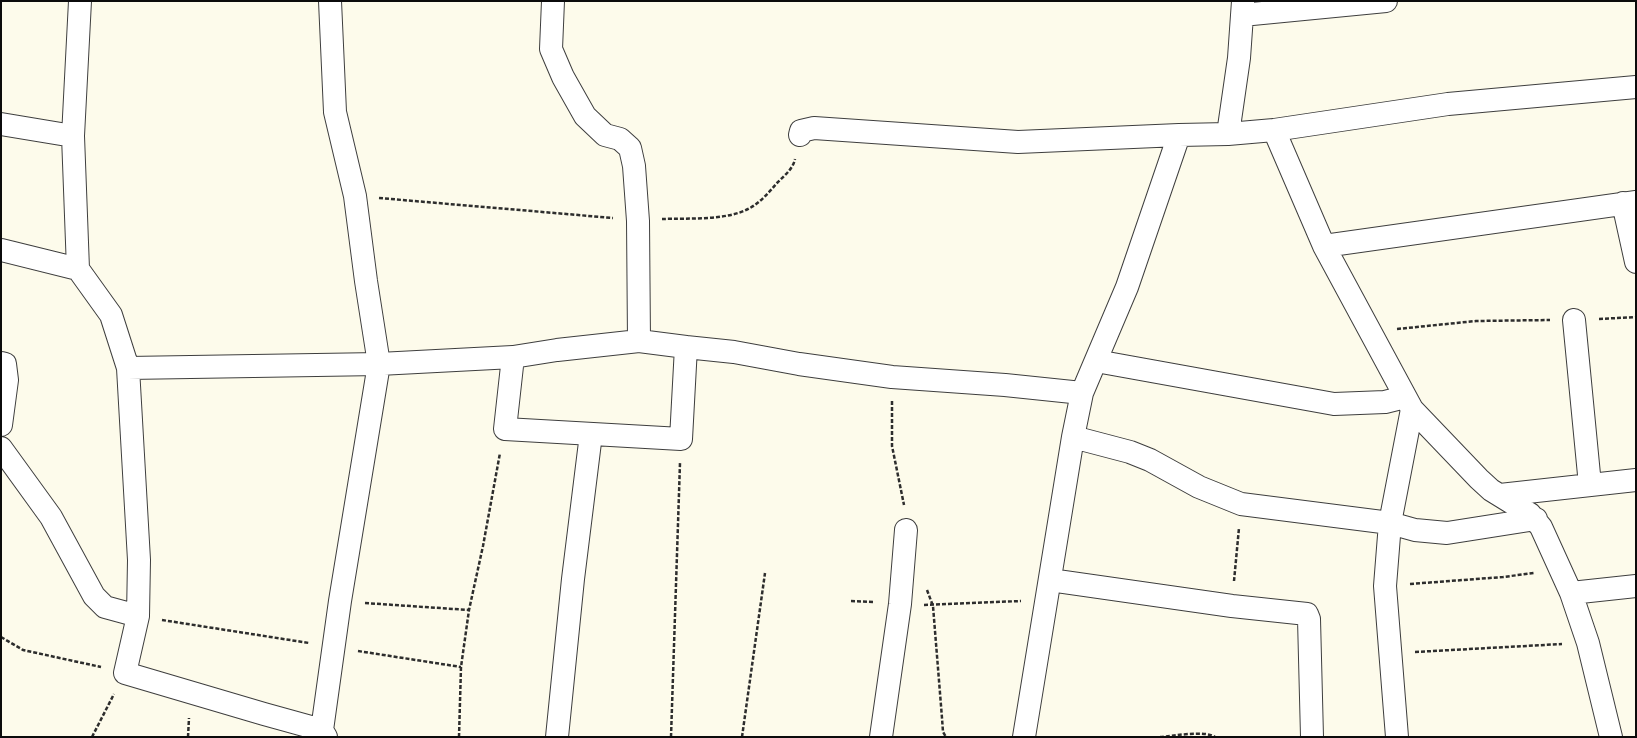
<!DOCTYPE html>
<html>
<head>
<meta charset="utf-8">
<style>
	body { margin:0 }
	#map { position:relative; width:1637px; height:738px; overflow:hidden; background:#fdfbeb; font-family:"IBM Plex Serif",serif }
	canvas { display:block }
	.frame { position:absolute; inset:0; border:2px solid #0b0b0b; pointer-events:none }
</style>
</head>
<body>
<div id="map">
<canvas width="1637" height="738"></canvas>
<div class="frame"></div>
</div>
<script>
const ctx = document.querySelector('canvas').getContext('2d');
ctx.lineJoin = 'round';
function trace(path, color, width, dash) { ctx.strokeStyle = color; ctx.lineWidth = width; ctx.lineCap = dash ? 'butt' : 'round'; ctx.setLineDash(dash || []); ctx.stroke(path); }
const street = new Path2D(`
	M80,1L73,136L78,269L111,315L128,368L139,560L138,616L125,673L264,714L322,730
	M553,1L551,49L563,77L585,116L605,135L620,139L630,148L634,166L638,221L639,341
	M1242,15L1386,1
	M1,124L73,136
	M1274,130L1324,246L1412,409L1479,479L1491,490L1530,514L1541,527L1571,593L1588,643L1611,737
	M1228,134L1239,58L1243,1
	M800,135L801,131L814,128L1018,142L1179,135L1228,134L1274,130L1448,104L1636,87
	M1623,203L1636,262
	M1324,246L1636,202
	M1,250L78,269
	M1574,320L1590,485
	M513,357L557,350L639,341L686,347
	M1096,361L1334,404L1385,402L1405,397
	M1,363L5,364L7,380L1,425
	M128,368L379,364L513,357L505,429L681,439L686,347L734,352L799,364L892,377L1005,385L1082,393
	M1073,437L1130,452L1150,460L1199,487L1241,504L1390,523L1415,530L1447,533L1536,519
	M1,448L51,517L94,596L105,607L138,616
	M1500,495L1636,480
	M1050,580L1232,606L1307,614L1309,619L1312,737
	M1571,593L1636,586
	M326,737L322,730L340,601L379,364L366,281L355,196L335,112L330,1
	M557,737L573,579L591,434
	M881,737L900,604L906,530
	M1024,737L1073,437L1082,393L1127,287L1179,135
	M1397,737L1385,586L1390,523L1412,409`);
trace(street, '#3e3e3e', 24);
trace(new Path2D(`
	M379,198L613,218
	M662,219C688,218 727,221 750,208C761,202 769,192 777,183C784,176 793,169 795,159
	M1599,319L1636,317
	M1397,329L1476,321L1550,320
	M892,401V446L904,505
	M1234,581L1239,528
	M1410,584L1503,577L1534,573
	M927,590L933,606L942,718L943,732L946,737
	M851,601L875,602
	M365,603L469,610
	M924,605L1021,601
	M162,620L309,643
	M1,637L23,650L101,667
	M358,651L461,667
	M1415,652L1562,644
	M92,737L114,694
	M188,737L189,718
	M459,737L461,667L469,610L483,546L500,453
	M671,737L680,463
	M742,737L765,573
	M1160,737C1173,736 1205,730 1215,737`), '#2d2d2d', 2.5, [4, 2]);
trace(street, '#fff', 22);
</script>
</body>
</html>
